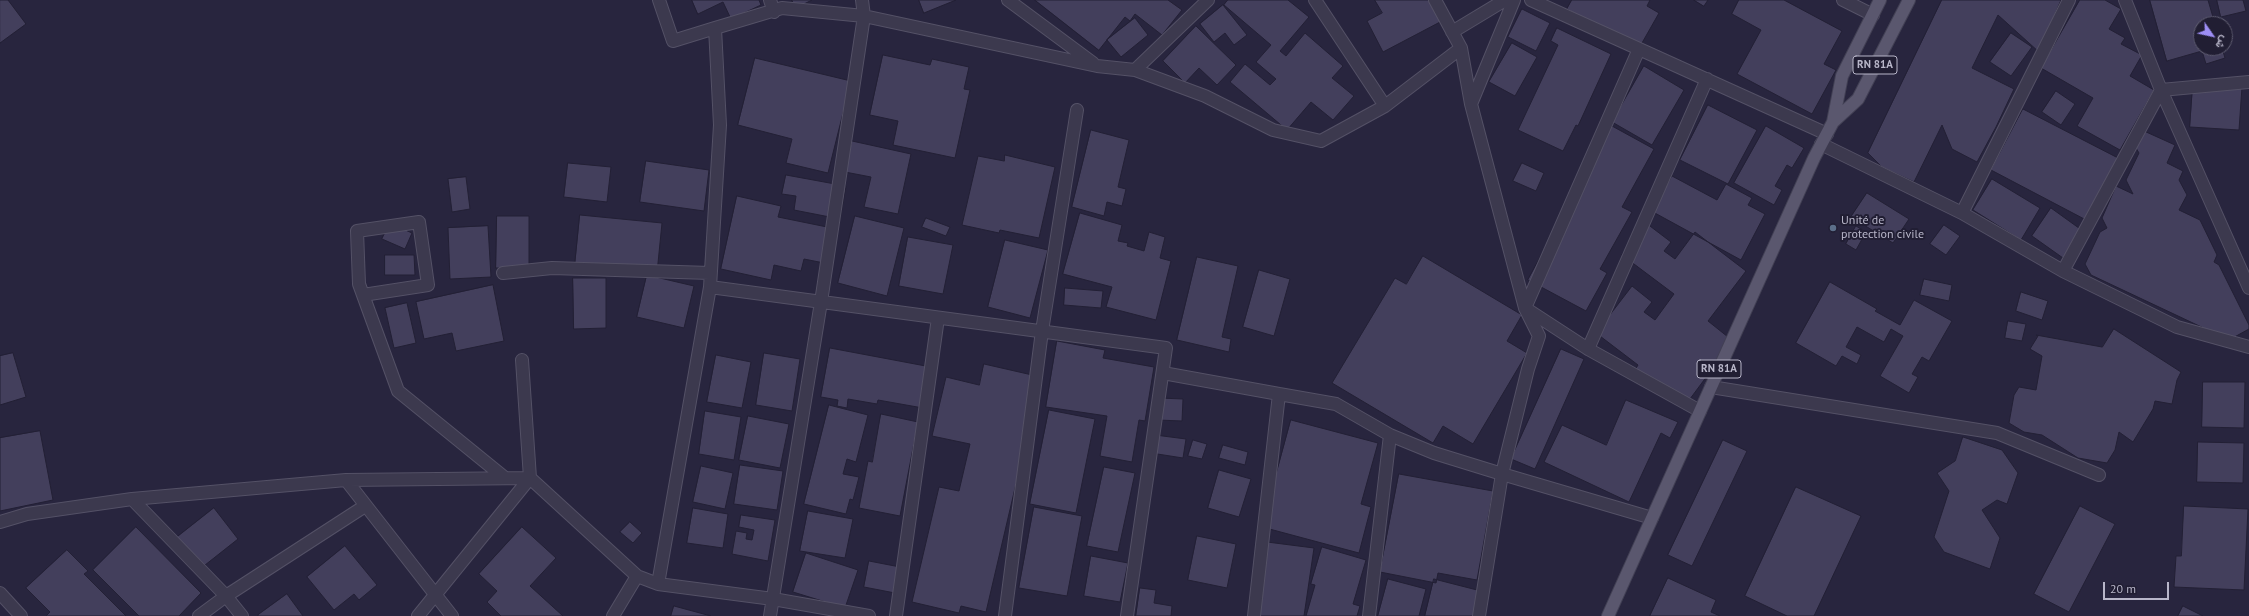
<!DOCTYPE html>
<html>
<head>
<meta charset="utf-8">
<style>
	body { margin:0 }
	#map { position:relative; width:2249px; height:616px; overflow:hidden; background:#28253e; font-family:"PT Sans",Vazirmatn,sans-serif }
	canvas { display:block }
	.north { position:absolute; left:2193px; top:16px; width:40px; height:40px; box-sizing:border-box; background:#211e33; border:1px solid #5d5b6f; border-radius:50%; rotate:124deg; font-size:11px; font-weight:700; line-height:16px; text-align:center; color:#b8b6c9 }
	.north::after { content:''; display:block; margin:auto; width:14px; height:18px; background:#9d8ef5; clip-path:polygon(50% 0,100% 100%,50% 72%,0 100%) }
	.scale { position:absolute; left:2103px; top:582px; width:66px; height:18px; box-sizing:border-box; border:2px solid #b8b6c9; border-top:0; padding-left:5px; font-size:12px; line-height:14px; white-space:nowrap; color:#b8b6c9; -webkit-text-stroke:3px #211e33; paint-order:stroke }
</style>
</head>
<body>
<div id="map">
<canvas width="2249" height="616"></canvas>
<div class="north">ش</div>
<div class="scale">20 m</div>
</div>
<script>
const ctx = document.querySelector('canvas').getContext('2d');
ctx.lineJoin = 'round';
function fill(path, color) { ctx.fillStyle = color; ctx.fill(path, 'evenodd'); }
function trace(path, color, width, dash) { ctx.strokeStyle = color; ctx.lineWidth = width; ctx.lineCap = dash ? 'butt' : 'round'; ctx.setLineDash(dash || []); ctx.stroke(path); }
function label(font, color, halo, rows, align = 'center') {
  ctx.font = font + ' "PT Sans",sans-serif'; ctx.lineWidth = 4; ctx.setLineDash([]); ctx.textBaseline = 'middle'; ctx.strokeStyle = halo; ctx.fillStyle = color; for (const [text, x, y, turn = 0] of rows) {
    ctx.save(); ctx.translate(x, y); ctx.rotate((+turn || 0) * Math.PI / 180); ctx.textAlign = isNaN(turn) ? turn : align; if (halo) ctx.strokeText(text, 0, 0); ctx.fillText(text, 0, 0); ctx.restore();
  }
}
const building = new Path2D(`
	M0,0H8L26,24L0,43Z
	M692,0H759L761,5L731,19L723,2L698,14Z
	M792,0H812L796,8Z
	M919,0H956L924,13Z
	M1035,0H1168L1182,10L1162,35L1135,14L1130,21L1125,17L1099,50Z
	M1228,0H1288L1309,17L1280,51L1286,56L1305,33L1343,66L1332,78L1354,96L1333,120L1311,102L1287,130L1230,82L1245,64L1270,85L1276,79L1256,62L1271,45L1224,5Z
	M1375,0H1431L1442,21L1383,52L1367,21L1382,13Z
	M1572,0H1650L1647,6L1659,13L1638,50L1567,9Z
	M1694,0H1708L1704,6Z
	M1739,0H1784L1842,31L1824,64L1836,70L1812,114L1737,74L1761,30L1732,14Z
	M1942,0H2061L2039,52L1998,15L1972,68L2014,89L1996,127L1977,162L1952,149L1942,125L1914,182L1882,167L1868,153Z
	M2080,0H2105L2121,9L2109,29L2125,38L2121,44L2142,55L2130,76L2154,90L2120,150L2077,126L2093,98L2041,68Z
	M2150,0H2208L2215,24H2201V48H2222L2225,58L2206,64L2202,51L2167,61Z
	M2217,0H2243L2246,11L2221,17Z
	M1223,5L1247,35L1234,45L1225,33L1214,42L1200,24Z
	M1522,9L1550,23L1536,51L1508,37Z
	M1135,18L1148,35L1121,57L1107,40Z
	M1196,26L1236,65L1217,85L1199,68L1185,83L1163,61Z
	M1557,28L1611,54L1578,126L1576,125L1563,151L1518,130L1558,45L1551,41Z
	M2011,33L2032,47L2011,76L1990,62Z
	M1512,43L1537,57L1515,96L1489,82Z
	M883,55L930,65L932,59L969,67L964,89L970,90L955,158L893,145L898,121L870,115Z
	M755,58L851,81L828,173L786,163L792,139L738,125Z
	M1644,66L1684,90L1652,145L1612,122Z
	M2193,84L2242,87L2239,130L2190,127Z
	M2056,91L2075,104L2061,125L2042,112Z
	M1708,105L1757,130L1728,184L1680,160Z
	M2023,109L2120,159L2088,221L1991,170Z
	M1612,126L1654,149L1622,207L1632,212L1600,269L1607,273L1586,311L1528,280Z
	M1766,126L1804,148L1792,168L1787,165L1775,186L1782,190L1774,205L1734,183Z
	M1091,130L1129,140L1118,187L1126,189L1122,206L1107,202L1104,216L1072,207Z
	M2144,131L2175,145L2167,163L2183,171L2179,180L2187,195L2179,210L2200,220L2217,255L2214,262L2219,265L2249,325V329L2229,340L2091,275L2085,264L2100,232L2107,228L2102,218L2116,186L2133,194L2126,180L2139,153L2136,148Z
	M852,141L911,154L898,214L864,207L871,177L845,172Z
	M1005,155L1055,167L1039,238L1000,230L999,233L962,225L978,156L1004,161Z
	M646,161L709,170L704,211L640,202Z
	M568,163L611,167L607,202L564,197Z
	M1522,163L1544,173L1536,191L1513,181Z
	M786,175L846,186L840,219L794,210L796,196L782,194Z
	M1672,176L1717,200L1726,184L1752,198L1748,205L1765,214L1741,260L1653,212Z
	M466,177L470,209L452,212L448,179Z
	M1992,179L2040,208L2021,240L1973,210Z
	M1867,193L1909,219L1893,243L1851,217Z
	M737,196L781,206L778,217L832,228L824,263L804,259L801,271L774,265L771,280L721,269Z
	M2051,208L2083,231L2063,258L2032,236Z
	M1080,213L1122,225L1118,241L1128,243L1127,246L1144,251L1149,232L1165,237L1160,258L1171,261L1156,320L1106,307L1112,287L1063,274Z
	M580,215L662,223L657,273L575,265Z
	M497,216H529V268H496Z
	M855,216L904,228L887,296L838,283Z
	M926,218L950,227L946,236L922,227Z
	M390,223L412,233L405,249L382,239Z
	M1646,223L1671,242L1664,251L1675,259L1695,232L1746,271L1708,321L1733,341L1684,407L1635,370L1638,365L1596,333L1632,286L1652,302L1644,312L1655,320L1674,294L1622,255Z
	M1944,225L1960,236L1946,255L1930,244Z
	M488,226L491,277L450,279L448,228Z
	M1856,226L1866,232L1856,250L1846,244Z
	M908,237L953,245L943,294L899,286Z
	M1005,240L1048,250L1030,318L988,307Z
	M385,255H414L415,275H385Z
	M1423,256L1522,315L1507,341L1527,353L1473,444L1443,426L1433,443L1332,383L1395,278L1406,284Z
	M1197,257L1238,266L1222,337L1231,339L1229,352L1177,340Z
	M1259,270L1290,279L1274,336L1243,327Z
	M647,275L694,286L684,328L637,317Z
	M573,278H606V328L574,329Z
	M1924,279L1952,285L1949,301L1920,295Z
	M1830,282L1877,309L1875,311L1900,325L1914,300L1952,321L1929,361L1922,357L1912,374L1918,377L1909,393L1880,376L1903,336L1891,329L1884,342L1857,327L1846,347L1861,355L1857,364L1842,356L1836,366L1796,343Z
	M493,285L504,341L456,351L452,333L424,339L416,302Z
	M1065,288L1103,291L1101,308L1064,305Z
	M2021,292L2048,301L2042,320L2016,311Z
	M407,303L416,343L394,348L385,308Z
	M2008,321L2026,324L2022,341L2005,338Z
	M2114,329L2181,372L2177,380L2172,404L2155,401L2153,409L2133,442L2119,432L2115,450L2107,463L2078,458L2042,435L2024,432L2009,423L2014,395L2019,387L2036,390L2042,356L2030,349L2038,336L2036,335L2102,347Z
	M1057,341L1105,350L1103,358L1154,367L1145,421L1139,420L1132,462L1100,456L1107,416L1046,407Z
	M830,348L931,367L923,408L878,400L877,404L848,399L847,408L837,406L838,400L821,397Z
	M1561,349L1584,359L1535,469L1511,459Z
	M13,353L26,397L0,405V356Z
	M764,353L800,359L792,411L756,405Z
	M716,355L751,362L742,408L707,402Z
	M984,364L1041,377L986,612L961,606L959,613L912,602L939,487L959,491L970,444L932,436L946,377L979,385Z
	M2203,382H2245L2244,428L2202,427Z
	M1159,398L1183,399L1182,421L1158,420Z
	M1626,400L1678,422L1670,438L1661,433L1629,502L1544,462L1562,425L1606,445Z
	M829,405L868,415L856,462L847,459L843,474L859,477L853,500L850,499L846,514L804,504Z
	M1049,410L1095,419L1076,513L1030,504Z
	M705,411L741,417L734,460L699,454Z
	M881,414L918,422L900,516L859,508L868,461L872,462Z
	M748,416L789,424L780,468L739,460Z
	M1291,420L1378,443L1361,504L1371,507L1359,553L1262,527Z
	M40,431L53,500L0,511V438Z
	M1155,435L1186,439L1183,458L1151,453Z
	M1963,437L2002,450L2018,473L2007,504L1997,500L1982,510L2000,538L1990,569L1944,552L1934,537L1949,491L1937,473L1955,461Z
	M1193,440L1207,444L1202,459L1188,456Z
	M1723,440L1747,451L1692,566L1668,555Z
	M2198,442L2244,443L2243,483L2197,482Z
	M1223,445L1248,452L1245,465L1219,458Z
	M740,465L783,471L777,510L734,504Z
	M701,466L733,473L725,509L693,502Z
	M1104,467L1135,473L1118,552L1087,546Z
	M1219,470L1251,479L1239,517L1208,508Z
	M1399,474L1493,491L1477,580L1438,573L1436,583L1380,572Z
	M1796,487L1861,516L1814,616H1787L1745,596Z
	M2080,506L2115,524L2069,612L2034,594Z
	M2184,506L2248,509L2244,590L2174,587L2176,556H2181Z
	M1034,507L1082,516L1067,596L1019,588Z
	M214,508L238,539L200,569L176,538Z
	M693,508L728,514L723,548L687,543Z
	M808,511L853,519L845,558L800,551Z
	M741,515L775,520L768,561L732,554L736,531L747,533L746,539L752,540L754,530L739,527Z
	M630,522L642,533L633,543L620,532Z
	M136,527L201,593L179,616H139L93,570Z
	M522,527L556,558L530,586L563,616H501L487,602L497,591L479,574Z
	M1197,536L1236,544L1227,588L1188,580Z
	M1267,542L1314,548L1304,616H1257Z
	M345,546L377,585L359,600L354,594L334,610L307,577Z
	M1322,547L1366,560L1353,604L1360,606L1357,616H1306L1315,585L1311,584Z
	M67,550L88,571L84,574L126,616H46L50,612L26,588Z
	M806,553L858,570L845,608L793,592Z
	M1091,556L1128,563L1120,602L1084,596Z
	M869,561L900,567L895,593L864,587Z
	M1668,578L1716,600L1711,612L1720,616H1650Z
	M1388,579L1426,589L1419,616H1378Z
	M1434,579L1481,591L1475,616H1425Z
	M1140,588L1156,590L1154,603L1172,606L1171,616H1136Z
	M287,594L303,616H258V615Z
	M674,606L711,616H671Z
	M2183,606L2203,616H2178Z`);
fill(building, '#433f5c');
trace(building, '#232035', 1);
const minor = new Path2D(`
	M659,0L673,41L715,28
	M770,0L774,12
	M1008,0L1093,63
	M1315,0L1385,106
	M1435,0L1461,48L1471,104L1525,308L1539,336L1528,369L1502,474L1652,518
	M1531,0L1827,134
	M1843,0L1873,15
	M2125,0L2161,90L2249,288
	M1452,32L1505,0
	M1639,49L1525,308L1588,349L1700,411
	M1135,70L1208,0
	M2249,82L2161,90L2063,271L2177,327L2249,347
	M1471,104L1514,0
	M1821,144L1962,213L2063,271
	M1962,213L2069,0
	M503,273L552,268L710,273
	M710,287L1166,348L1127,616
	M363,295L428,285L419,222L357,231L359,284L398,391L505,478
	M1588,349L1707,79
	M1163,373L1279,394L1254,616
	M1711,387L1997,433L2099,475
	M1279,394L1336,404L1390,435
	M346,480L452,616
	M132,499L226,596L242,616
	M0,522L27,514L132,499L346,480L530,478L637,576
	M658,584L773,599L869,616
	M0,593L21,616
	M199,616L226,596L365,506
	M418,616L530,478L522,360
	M613,616L637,576L658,584L710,287L720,125L715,28L782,8L864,16L1097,66L1135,70L1205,96L1273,130L1321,141L1385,106L1461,48
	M770,616L821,302L864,16L862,0
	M896,616L938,318
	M1005,616L1042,331L1077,110
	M1369,616L1390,435L1434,453L1502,474L1479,616`);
const primary = new Path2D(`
	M1833,122L1858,99L1909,0
	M1608,616L1814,158L1833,122L1842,76L1880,0`);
trace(minor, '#545166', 14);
trace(primary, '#424054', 14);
trace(minor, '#3c394e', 12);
trace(primary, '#5a576e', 12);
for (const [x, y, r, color] of [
	[1833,228,4,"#5c6f8a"]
]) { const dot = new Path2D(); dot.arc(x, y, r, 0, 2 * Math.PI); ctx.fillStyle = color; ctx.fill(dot); trace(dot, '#211e33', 1.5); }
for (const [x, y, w] of [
	[1875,65,44],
	[1719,369,44]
]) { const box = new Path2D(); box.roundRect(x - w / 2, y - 9, w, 18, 3); ctx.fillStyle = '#211e33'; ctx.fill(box); trace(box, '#b8b6c9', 1); }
label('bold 11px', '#b8b6c9', null, [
	["RN 81A",1875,65],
	["RN 81A",1719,369]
]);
label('12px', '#b8b6c9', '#211e33', [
	["Unité de",1841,221],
	["protection civile",1841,235]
], 'left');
</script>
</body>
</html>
